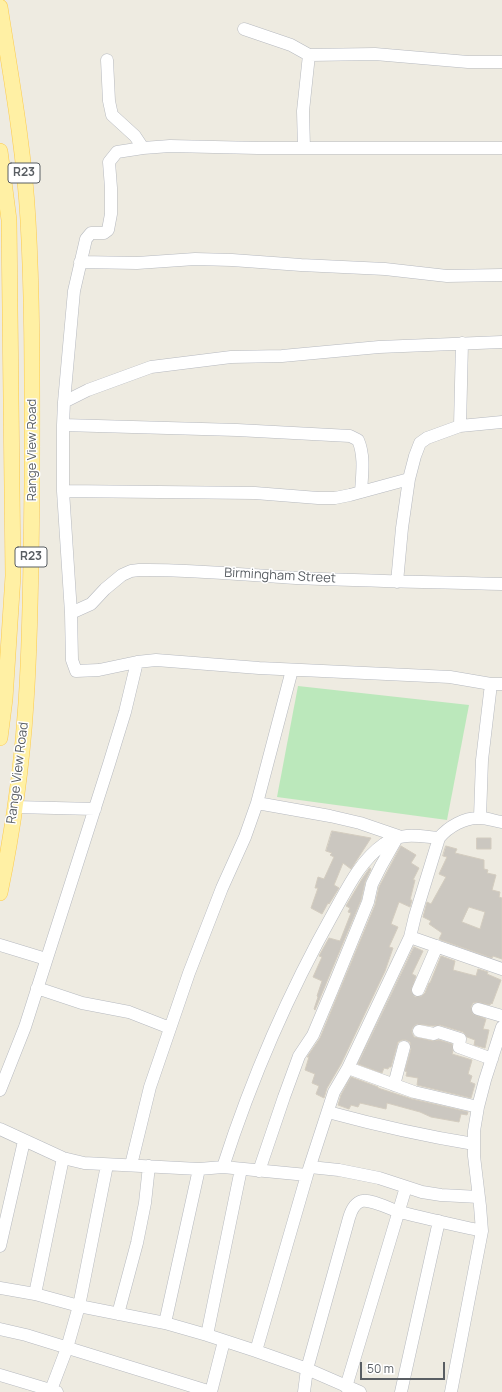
<!DOCTYPE html>
<html>
<head>
<meta charset="utf-8">
<style>
	body { margin:0 }
	#map { position:relative; width:502px; height:1392px; overflow:hidden; background:#eeebe1; font-family:Manrope,sans-serif }
	canvas { display:block }
	.scale { position:absolute; left:360px; top:1362px; width:85px; height:18px; box-sizing:border-box; border:2px solid #595e63; border-top:0; padding-left:5px; font-size:12px; line-height:14px; white-space:nowrap; color:#595e63; -webkit-text-stroke:3px #fff; paint-order:stroke }
</style>
</head>
<body>
<div id="map">
<canvas width="502" height="1392"></canvas>
<div class="scale">50 m</div>
</div>
<script>
const ctx = document.querySelector('canvas').getContext('2d');
ctx.lineJoin = 'round';
function fill(path, color) { ctx.fillStyle = color; ctx.fill(path, 'evenodd'); }
function trace(path, color, width, dash) { ctx.strokeStyle = color; ctx.lineWidth = width; ctx.lineCap = dash ? 'butt' : 'round'; ctx.setLineDash(dash || []); ctx.stroke(path); }
function label(font, color, halo, rows, align = 'center') {
  ctx.font = font + ' Manrope,sans-serif'; ctx.lineWidth = 3; ctx.setLineDash([]); ctx.textBaseline = 'middle'; ctx.strokeStyle = halo; ctx.fillStyle = color; for (const [text, x, y, turn = 0] of rows) {
    ctx.save(); ctx.translate(x, y); ctx.rotate((+turn || 0) * Math.PI / 180); ctx.textAlign = isNaN(turn) ? turn : align; if (halo) ctx.strokeText(text, 0, 0); ctx.fillText(text, 0, 0); ctx.restore();
  }
}
fill(new Path2D(`
	M298,686L469,705L447,820L277,797Z`), '#bbe8bb');
const building = new Path2D(`
	M332,831L371,838L351,869L343,863L334,885L339,888L329,904L328,903L322,914L311,908L318,888H315L318,877L324,879L334,857L330,855L332,853L326,851Z
	M477,838H491V849H477Z
	M401,846L416,855L411,863L419,868L413,880H415L410,900H412L410,907L399,902L391,924L398,927L389,947L393,948L385,971L341,1064L327,1088L324,1098L316,1094L319,1086L312,1083L315,1074L305,1070L309,1057H307L320,1038L375,905L379,887Z
	M446,846L457,849L455,853L484,860V869L488,870L487,873L496,875L492,890L500,892L499,897L502,898V959L493,956L492,958L441,940L439,939L442,933L429,924L431,921L423,917L427,902L431,904L446,877L439,874L447,857L443,856ZM469,907L485,912L480,929L462,922Z
	M370,868L371,869L365,882L361,900L315,1010L314,1009L318,997L317,996L322,981L313,977L322,957L319,956L329,938L340,941L351,913L348,912L350,908L346,906L362,879Z
	M414,947L423,951L412,974L416,976L411,991L415,997L422,996L425,993L429,983H430L441,956L455,961L453,970L476,976L478,969L488,972L487,974L501,980L492,1004L491,1003L490,1005L477,1002L473,1003L471,1007L473,1014L486,1019L483,1029L489,1030L485,1048L474,1045L475,1040L467,1037L463,1032L440,1025L433,1026L417,1024L414,1026L412,1029V1033L414,1037L433,1041L439,1040L452,1044L453,1051L452,1054L472,1060L468,1074L472,1076L470,1082L475,1084L471,1098L417,1085L418,1078L406,1076L407,1072L405,1071L411,1049L410,1042L406,1040H402L398,1042L391,1067H389L388,1069L384,1068L382,1073L358,1064Z
	M351,1077L378,1087V1088L412,1099L468,1112L467,1115L461,1114L459,1122L431,1117L420,1112L387,1103L386,1109L360,1103L358,1107L351,1105L349,1109L338,1105L341,1095Z`);
fill(building, '#cbc7c0');
trace(building, '#d3ccbf', 1);
const minor = new Path2D(`
	M244,29L291,45L309,55L303,111L304,148
	M309,55L375,54L468,62H502
	M107,60L109,101L112,115L135,136L143,148
	M502,148H258L170,146L143,148L117,152L109,162L111,188V214L108,230L104,233H91L86,239L74,291L64,402L63,425V491L71,613L72,660L76,671L99,670L137,662L156,660L259,668L450,677L491,684H502
	M80,262L137,263L195,259L232,260L301,265L385,269L447,276L502,275
	M64,402L88,390L151,367L231,357L282,356L379,347L502,342
	M63,425L237,430L350,436L358,440C365,456 362,475 361,492
	M460,426L462,343
	M63,491L255,493L318,498H335L350,495L409,479
	M397,582L402,528L409,479L415,456L420,443L427,438L460,426L502,422
	M71,613L91,604L105,589L122,575L131,571L139,570C192,569 244,575 296,578C365,581 433,582 502,584
	M257,803L330,816L360,823L398,836L381,866L372,884L368,902L332,990L313,1035L299,1056L284,1097L259,1171
	M15,807L95,809
	M480,817L482,760L491,684
	M410,937L502,969
	M0,945L46,959
	M37,988L82,1003L129,1012L170,1028
	M418,990L437,946
	M478,1009L502,1016
	M419,1031L434,1034L438,1032L460,1039L459,1047L492,1059
	M348,1068L414,1092L478,1107
	M394,1085L404,1047
	M0,1090L25,1027L109,764L125,712L137,662
	M328,1112C376,1125 424,1136 474,1144
	M0,1129L63,1158L84,1163L199,1169L223,1167L307,1175
	M131,1165L150,1087L189,973L222,888L245,837L257,803L292,670
	M223,1167C251,1080 289,992 334,912C348,887 360,861 384,844C402,832 418,836 439,838
	M310,1167L339,1170L379,1178L422,1192L441,1195L479,1197
	M0,1246L24,1141
	M0,1288L35,1294L79,1306L165,1323L207,1335L256,1351L307,1369L360,1392
	M35,1294L63,1158
	M118,1314L137,1243L145,1203L149,1166
	M165,1323L199,1169
	M0,1329L26,1335L211,1392
	M207,1335L241,1169
	M256,1351L307,1175L334,1092L348,1068L410,937L415,916L439,838C448,827 465,817 480,818C487,818 495,821 502,822
	M0,1375L57,1392
	M346,1387L406,1187
	M51,1390L67,1348L79,1306L107,1165
	M211,1392L224,1341
	M304,1392L307,1369L349,1218C351,1211 354,1203 362,1201C371,1199 390,1209 400,1212C427,1219 455,1225 482,1231
	M401,1392L439,1221
	M451,1392L482,1231L480,1206L474,1156V1131L478,1107L485,1080L502,1027`);
const major = new Path2D(`
	M0,7C11,77 24,148 28,220C33,307 32,396 32,484C31,556 31,630 26,703C22,766 13,830 0,893
	M0,151L9,220L13,576L5,699L0,738`);
trace(minor, '#b6b9bf', 13);
trace(major, '#fcca4c', 16);
trace(minor, '#fff', 12);
trace(major, '#fff0a4', 15);
for (const [x, y, w] of [
	[24,173,32],
	[31,557,32]
]) { const box = new Path2D(); box.roundRect(x - w / 2, y - 10, w, 20, 3); ctx.fillStyle = '#fff'; ctx.fill(box); trace(box, '#595e63', 1); }
label('bold 12px', '#595e63', null, [
	["R23",24,173],
	["R23",31,557]
]);
label('13px', '#595e63', '#fff', [
	["Range View Road",32,450,-90],
	["Birmingham Street",280,576,3],
	["Range View Road",18,773,-83]
]);
</script>
</body>
</html>
